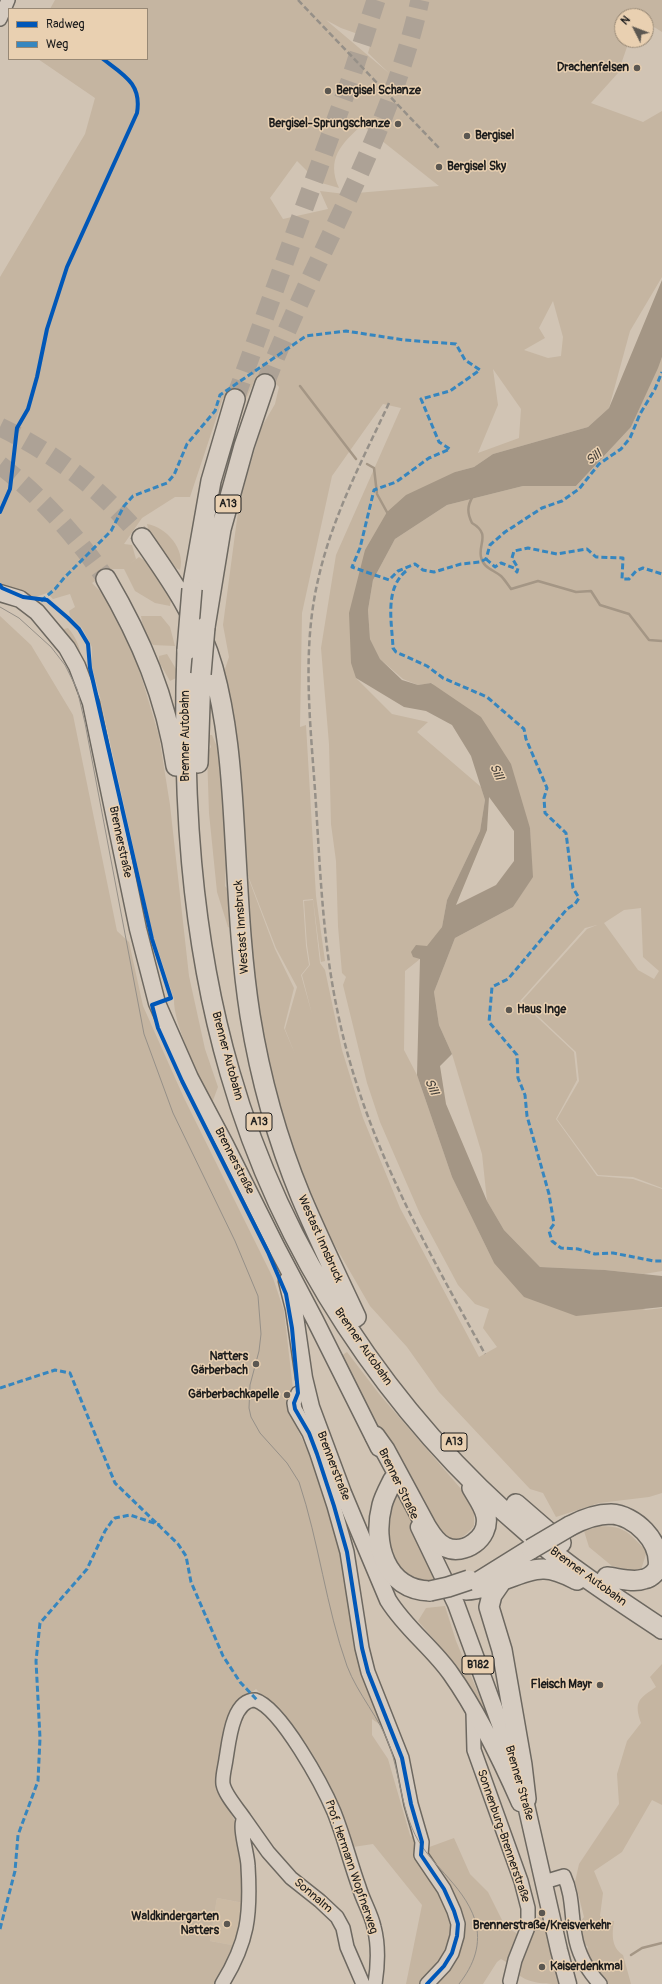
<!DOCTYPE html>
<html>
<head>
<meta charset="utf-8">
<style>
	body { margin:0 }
	#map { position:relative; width:662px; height:1984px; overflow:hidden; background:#d1c4b4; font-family:Pangolin,sans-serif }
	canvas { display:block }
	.legend { position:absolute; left:8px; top:8px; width:140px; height:52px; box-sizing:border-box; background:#e9d0b1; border:1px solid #978875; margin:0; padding:5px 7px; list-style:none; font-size:12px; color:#1c1c1c }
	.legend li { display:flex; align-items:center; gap:8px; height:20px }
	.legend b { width:20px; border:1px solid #978875 }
	.north { position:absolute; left:614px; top:8px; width:40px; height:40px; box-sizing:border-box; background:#e9d0b1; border:1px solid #978875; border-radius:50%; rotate:312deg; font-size:11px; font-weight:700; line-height:16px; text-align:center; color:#1c1c1c }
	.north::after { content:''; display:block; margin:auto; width:14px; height:18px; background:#5b5751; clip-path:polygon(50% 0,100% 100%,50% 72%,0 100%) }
</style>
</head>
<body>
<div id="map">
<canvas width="662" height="1984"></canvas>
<ul class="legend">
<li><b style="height:5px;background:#0057b8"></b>Radweg</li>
<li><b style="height:5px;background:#3686bf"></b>Weg</li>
</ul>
<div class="north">N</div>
</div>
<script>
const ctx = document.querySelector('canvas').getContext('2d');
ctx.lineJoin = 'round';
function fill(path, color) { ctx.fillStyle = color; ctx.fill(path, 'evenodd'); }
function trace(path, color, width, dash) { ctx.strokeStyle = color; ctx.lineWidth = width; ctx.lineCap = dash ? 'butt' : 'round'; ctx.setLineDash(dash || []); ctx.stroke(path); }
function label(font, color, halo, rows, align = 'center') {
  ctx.font = font + ' Pangolin,sans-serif'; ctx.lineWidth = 3; ctx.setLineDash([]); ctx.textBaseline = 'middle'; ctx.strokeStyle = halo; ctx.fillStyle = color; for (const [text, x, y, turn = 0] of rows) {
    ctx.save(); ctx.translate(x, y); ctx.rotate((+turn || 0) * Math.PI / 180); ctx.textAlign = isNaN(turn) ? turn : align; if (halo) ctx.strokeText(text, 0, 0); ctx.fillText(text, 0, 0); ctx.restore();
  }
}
fill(new Path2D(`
	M217,1898L244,1903L237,1946L210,1941Z`), '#cbbaa4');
fill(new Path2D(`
	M55,0H662V32L651,25L646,29V16H622V40H633L628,44L618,73L591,103L643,122L662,111V277L630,331L609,408L588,427L493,454L474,467L455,472L365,550L356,678L392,714L428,722L417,732L481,787L485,800L480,831L447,900L442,927L420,959L405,971L404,1050L417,1075L452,1177L494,1263L646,1310L662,1308V1493L649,1497L599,1503L556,1517L543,1493L530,1489L439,1392L407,1347L370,1306L319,1218L294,1159L273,1079L258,1009L252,954L248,877L275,949L294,988L284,1028L295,1054L285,1029L297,987L276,948L247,873L240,788L222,678L229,657L223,625L239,504L261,428L275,404L279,387L275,383L254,382L246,399L223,398L190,497H175L142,518L124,544L132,545L136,559L128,565L139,557L150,564L171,600L170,606L155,603L135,591L124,569H112L92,583L104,595L136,659L159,736L170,805L189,976L205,1049L218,1087L212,1103C200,1079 173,1024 174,999L152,932L100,697L92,667V647L82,628L70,616L69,611L75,607L70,594L53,599L47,593L30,599L0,584V277L85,134L95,98L38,59H147V9H50ZM326,20L341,28L372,39L368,53L390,74ZM362,125L439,186L345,194L320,191L328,209L283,219L270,198L297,161L318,182L339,188C326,159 341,144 362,125ZM553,301L563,337L561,356L548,358L524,350L545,338L539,328ZM493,369L521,409L519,438L478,453L498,405ZM383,404L401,408L336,555L321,648L329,744L331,824L336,861L338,926L342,973L346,977L343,985L367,1083L380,1122L420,1214L458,1285L475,1304L489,1309L483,1328L497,1347L479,1357L400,1208L363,1118L342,1050L325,970L320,963L313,900L304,901L307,945L310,965L302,975L312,1014L301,975L309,965L306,946L303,900L313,899L321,962L325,961L316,896L306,725L300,727L302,613L332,476Z
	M662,357V1188L633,1177L598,1175L557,1119L579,1081L576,1052L522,1001L587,929L597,925L585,928L520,1001L574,1052L577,1080L556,1119L597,1176L633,1179L662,1189V1271L644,1274L605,1270L540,1267L504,1230L487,1201L482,1154L452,1054L439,1025L434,992L455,938L513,907L532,877L530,828L432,683L418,685L403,679L380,659L370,639L368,610L373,580L395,539L447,505L523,486H576L631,427ZM641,908L643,957L659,971L654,979L638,970L604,923L624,910Z
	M147,524C166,527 186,549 180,570L176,568L150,537Z
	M42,608L64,629L68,628C75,636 80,646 81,657C69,644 56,621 40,609Z
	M0,616L31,645L73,715L117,931L129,942L143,1006L184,1098L273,1278L284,1311L293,1389L289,1411L332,1503L351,1603L390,1732L372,1719V1735L388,1759L410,1835L424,1849L454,1838L470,1874L488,1892L505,1926L521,1936L508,1963L501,1959L497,1962L483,1984H406L422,1905L373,1844L353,1847L271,1704L256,1689L236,1703L225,1726L216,1787L240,1830L244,1903L217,1898L210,1941L237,1946L217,1984H0Z
	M141,616H161L170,627L175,646L153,645L144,633Z
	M167,654L176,669V678L170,681L159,662V656Z
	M207,735H212L220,754L227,838L225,886L228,890L231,928L228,927L217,892L209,813L207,753L211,747Z
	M347,1352L380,1395L468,1497L474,1513V1526C443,1563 434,1513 421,1494C417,1488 410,1483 406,1478L341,1356Z
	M394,1490L420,1537L439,1583H411L388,1555L385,1513Z
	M594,1526C626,1526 625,1530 647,1551L640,1573L612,1566L589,1547L584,1531Z
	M445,1606L456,1641L485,1709H482L439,1645L418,1621L426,1608Z
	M662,1664V1805L652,1800L622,1852L594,1871L603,1893L600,1916L608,1922L614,1921C612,1934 611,1947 623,1955L631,1984H606L585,1955L588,1947L581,1941L578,1925L584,1917L575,1882L579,1864L619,1804L617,1774L627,1741L641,1723C634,1702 638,1699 656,1687L650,1677Z
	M540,1915L545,1923L562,1984C546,1984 526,1984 516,1972L530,1927Z`), '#c5b5a1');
fill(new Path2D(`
	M662,280V357L658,368L631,427L576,486H523L447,505L395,539L373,580L368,610L370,639L380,659L402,680L418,685L431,683L481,717L511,764L530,828L533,877L513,907L455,938L434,992L439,1025L452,1054L440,1066L446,1104L487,1201L504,1230L540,1267L605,1270L662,1276V1307L576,1316L524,1297L494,1263L452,1177L417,1075L420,959L413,957L411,952L416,945L427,946L442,927L447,900L480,831L485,800L471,756L452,725L426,711L404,707L356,678L351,663L349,613L365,550L387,512L406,495L455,472L474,467L493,454L588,427L609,408ZM489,797L514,831V861L496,885L456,905L487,830Z`), '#a49685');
trace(new Path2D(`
	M300,386L356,459
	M367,464L374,468L377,494L388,514
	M473,496C467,506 467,513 472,523C491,534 478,544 481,557C483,568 494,570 501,576C505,580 508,585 511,589L538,581L576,592L591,591L600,605L629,614L649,640L662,641
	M631,1955L642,1948L662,1943`), '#a49685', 2.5);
trace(new Path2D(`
	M265,384C314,255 390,137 420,0
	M235,399L350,81L376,0
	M0,427C56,454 102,490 142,538
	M0,465C42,497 76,536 106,579`), '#ada296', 19, [19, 10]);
const minor = new Path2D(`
	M0,19L8,0
	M307,1390L298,1393L294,1403L295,1409L309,1433L317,1454L334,1506L347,1552L362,1648L368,1672L402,1758L411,1804L422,1842L421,1855L444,1889L454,1911L458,1924L457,1936L452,1953L444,1966L427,1984
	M473,1712L474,1750L521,1881L528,1908V1927L515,1960L510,1981
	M244,1818C238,1809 225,1795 223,1784C222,1776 225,1767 226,1759C229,1742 232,1700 255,1700C281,1708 323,1786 334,1812C344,1837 350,1862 359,1887C363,1901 371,1913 374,1927C379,1946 378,1965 375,1984
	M544,1882L564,1876C573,1895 571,1915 575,1935C578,1954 587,1970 600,1984
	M222,1984C248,1942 251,1915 248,1866C248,1855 238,1826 244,1818L268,1852L291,1878L320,1901L337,1917L343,1928L347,1947L363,1984`);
const major = new Path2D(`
	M0,593L20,599L37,612L67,648L77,666L91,703L138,929L157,1003L190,1078L226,1146L276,1246L315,1320L379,1448
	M287,1281L294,1309L304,1378L311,1407L343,1493L388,1600C406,1629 432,1647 451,1674C478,1712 501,1760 520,1803
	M419,1527L456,1604L515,1765
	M522,1787L559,1950L568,1984`);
const highway = new Path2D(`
	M142,538C170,578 200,621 213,668C227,719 231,770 234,822C238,887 240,951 250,1015C260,1077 277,1139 301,1197C318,1237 337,1277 356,1317
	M106,579C141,639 166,697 176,766
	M192,589L211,481L235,399
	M205,627L221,529L244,446L265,384
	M187,650C182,792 190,935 230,1073C281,1251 389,1415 531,1535C572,1570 617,1599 662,1629
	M198,763L201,674
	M375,1436L385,1450L426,1526C431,1534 436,1543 445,1547C464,1556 490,1538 486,1516C484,1506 477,1497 472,1488
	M393,1480C389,1488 384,1497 382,1505C372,1543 385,1590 430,1591
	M516,1504L561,1543
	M570,1526C583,1519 596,1514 611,1514C634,1515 662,1541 658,1568C655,1573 650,1578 644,1579C633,1583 618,1578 607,1577
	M478,1582L531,1549
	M501,1582L492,1595L489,1607L502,1650L522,1765L526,1799
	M466,1590C493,1589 522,1568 544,1569C556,1569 567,1575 577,1580`);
trace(minor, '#6d6860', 16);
trace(major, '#6d6860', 19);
trace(highway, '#6d6860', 22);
trace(minor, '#d6ccc1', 13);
trace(major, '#d6ccc1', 16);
trace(highway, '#d6ccc1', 19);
trace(new Path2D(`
	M0,607L19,618L51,647L65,665L77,689L85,723L144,1034L173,1113L235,1241L258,1296L261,1334L259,1351L250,1385L249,1408L251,1417L260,1433L287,1463L299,1482C319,1542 326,1607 347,1666C358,1695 380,1718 390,1747C399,1773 401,1802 412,1828C426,1863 463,1883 475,1920C482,1944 474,1965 459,1984`), '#969088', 1);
trace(new Path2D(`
	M298,0L440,149
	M389,403C362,461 332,517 318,580C302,649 310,720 315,790C320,863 322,937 337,1009C362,1134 424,1244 485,1354`), '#969088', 2.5, [6, 3]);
const highwayBridge = new Path2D(`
	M187,650L192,589
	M201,674L205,627
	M531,1549L570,1526
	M430,1591L448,1587L469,1580`);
trace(highwayBridge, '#6d6860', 22, []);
trace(highwayBridge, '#d6ccc1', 19);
trace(new Path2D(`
	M486,559L495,567L501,563L514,568L517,572L518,568L512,558L514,551L528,548L557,554L587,549L596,557L623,558L622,579H629L636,571L643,568L662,574
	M406,571C384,589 392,623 393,648L396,652L427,666L443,678L487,697L524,729L526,739L547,788L544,798L545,813L566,833L573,888L579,898L575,904L567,909L508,979L492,987L489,1022L517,1055L518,1078L525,1095L527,1116L549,1194L554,1224L549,1231L552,1241L561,1248L578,1249L595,1254L613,1253L654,1261H662
	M41,601L55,589L64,578L111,531L124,506L133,496L167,483L174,475L187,444L215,411L220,395L306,336L346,331L404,340L456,344L465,360L480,370L450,391L421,399L439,442L450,449L429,458L396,482L374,490L360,548L352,567L389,580L398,571L415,564L423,570L434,572L461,564L480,562L486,559L490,545L505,532L542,508L562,501L579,489L599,464L621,449L630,438L640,414L655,389L662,372
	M0,1388L55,1370L70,1373L115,1483L178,1544L186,1556L191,1582L223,1656L240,1682L258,1701
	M0,1929L15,1871L18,1835L38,1781L40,1738L36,1661L40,1623L87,1569L105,1531L112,1521L115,1518L130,1515L160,1525`), '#3686bf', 3, [6, 3]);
trace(new Path2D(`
	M0,512L10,489L17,428L28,409L37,377L47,329L67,267L137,113C142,84 124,75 103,59
	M0,585L2,588L23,597L47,600L68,618L79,629L88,644L90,668L152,939L171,998L152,1005L158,1028L182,1081L268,1252L286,1294L292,1328L298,1393L294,1403L295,1409L309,1433L317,1454L334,1506L347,1552L362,1648L368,1672L402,1758L411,1804L422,1842L421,1855L444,1889L454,1911L458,1924L457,1936L452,1953L444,1966L427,1984`), '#0057b8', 4);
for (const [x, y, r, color] of [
	[637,68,4,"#5b5751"],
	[328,91,4,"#5b5751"],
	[398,124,4,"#5b5751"],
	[467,136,4,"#5b5751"],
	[439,167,4,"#5b5751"],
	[509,1010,4,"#5b5751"],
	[256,1364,4,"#5b5751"],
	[287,1395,4,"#5b5751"],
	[600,1685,4,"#5b5751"],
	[542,1913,4,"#5b5751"],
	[227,1924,4,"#5b5751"],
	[542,1967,4,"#5b5751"]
]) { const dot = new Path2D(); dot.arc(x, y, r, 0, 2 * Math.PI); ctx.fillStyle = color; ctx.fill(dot); trace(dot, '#e9d0b1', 1.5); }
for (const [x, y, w] of [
	[228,504,26],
	[259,1122,26],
	[454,1442,26],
	[478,1665,32]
]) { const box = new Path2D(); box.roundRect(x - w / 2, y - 9, w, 18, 3); ctx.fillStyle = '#e9d0b1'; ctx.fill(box); trace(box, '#1c1c1c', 1); }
label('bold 11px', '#1c1c1c', null, [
	["A13",228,504],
	["A13",259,1122],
	["A13",454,1442],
	["B182",478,1665]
]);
label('bold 12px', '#1c1c1c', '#e9d0b1', [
	["Drachenfelsen",629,68],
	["Bergisel Schanze",336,91,"left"],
	["Bergisel-Sprungschanze",390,124],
	["Bergisel",475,136,"left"],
	["Bergisel Sky",447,167,"left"],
	["Haus Inge",517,1010,"left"],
	["Natters",248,1357],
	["Gärberbach",248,1371],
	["Gärberbachkapelle",279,1395],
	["Fleisch Mayr",592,1685],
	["Waldkindergarten",219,1917],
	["Natters",219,1931],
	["Brennerstraße/Kreisverkehr",542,1926,"center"],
	["Kaiserdenkmal",550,1967,"left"]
], 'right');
label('12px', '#1c1c1c', '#e9d0b1', [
	["Brenner Autobahn",186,736,-90],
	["Brennerstraße",120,842,78],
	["Westast Innsbruck",242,927,-94],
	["Brenner Autobahn",227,1056,75],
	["Brennerstraße",234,1161,63],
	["Westast Innsbruck",320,1239,66],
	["Brenner Autobahn",363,1347,55],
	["Brennerstraße",333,1466,69],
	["Brenner Straße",398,1484,64],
	["Brenner Autobahn",588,1577,36],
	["Brenner Straße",519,1783,74],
	["Sonnenburg-Brennerstraße",503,1836,71],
	["Prof. Hermann Wopfnerweg",351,1867,71],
	["Sonnalm",313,1896,40]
]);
label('italic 13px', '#45403a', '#e9d0b1', [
	["Sill",594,458,-38],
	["Sill",496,772,66],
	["Sill",431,1087,67]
]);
</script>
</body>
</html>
